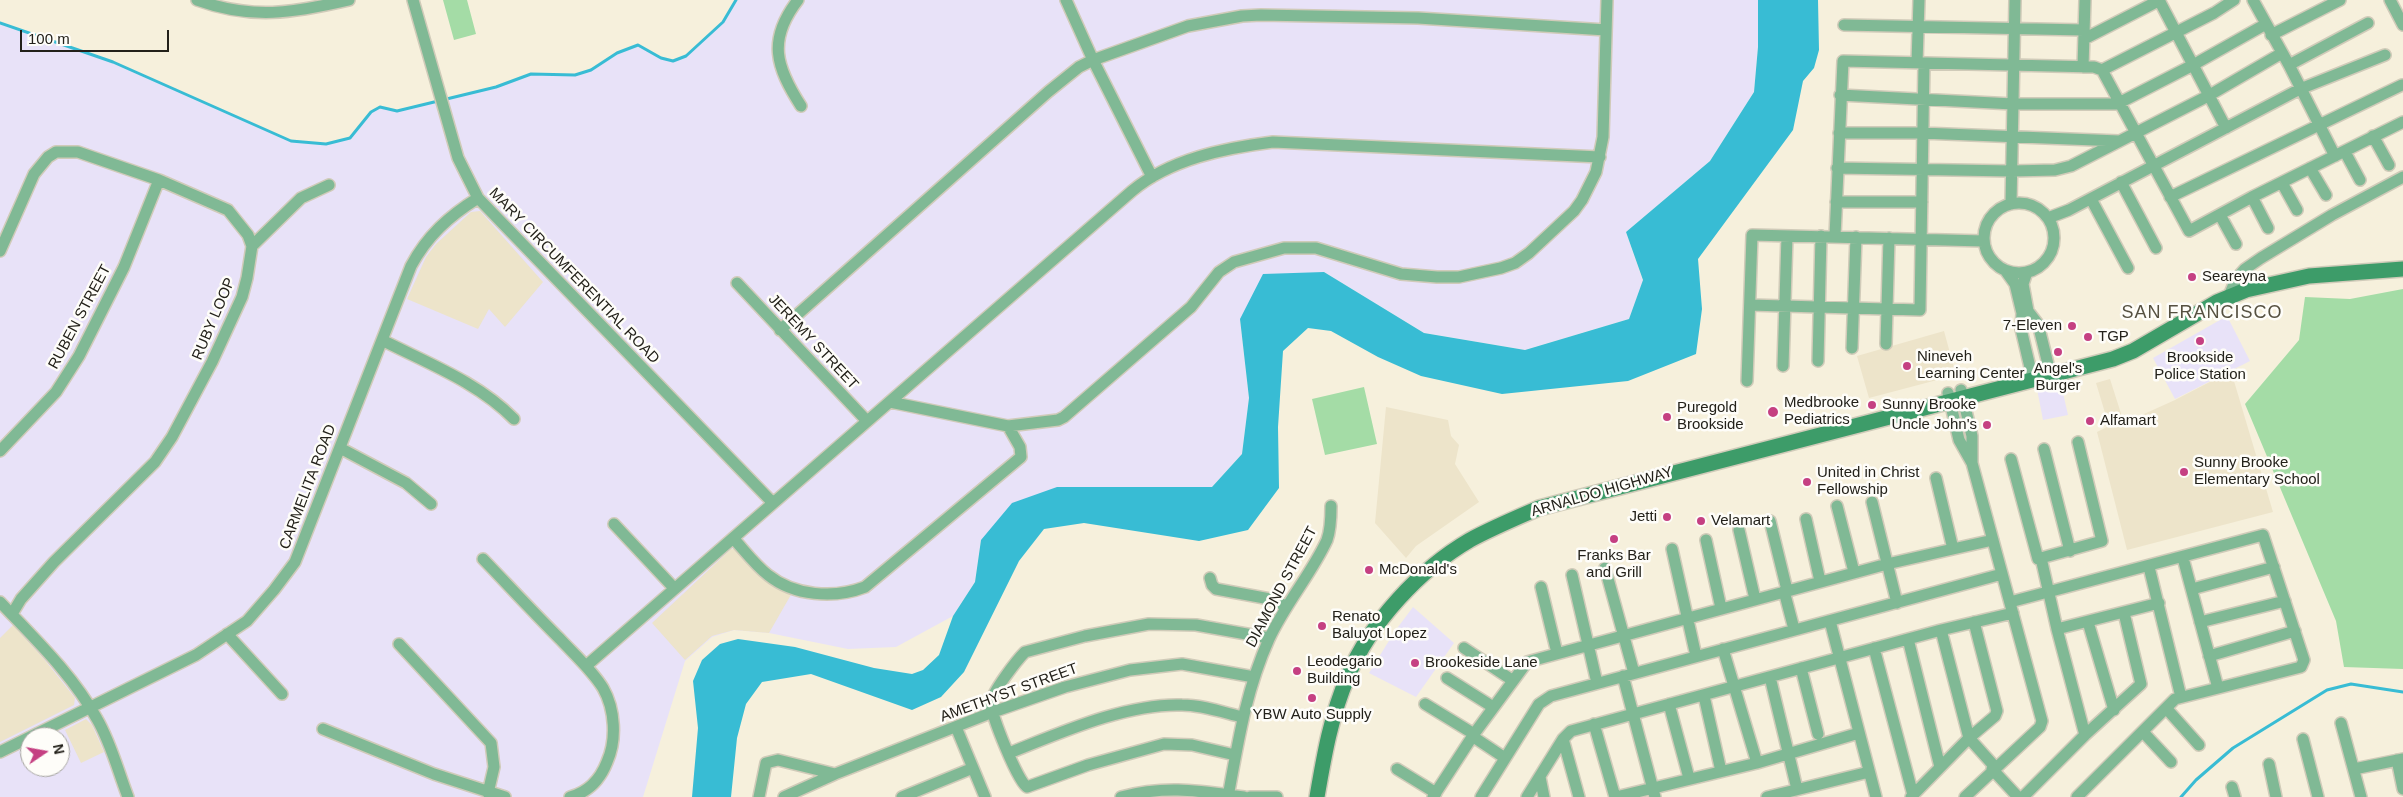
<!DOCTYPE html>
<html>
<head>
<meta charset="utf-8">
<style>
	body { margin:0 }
	#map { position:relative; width:2403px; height:797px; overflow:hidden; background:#f6f0dc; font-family:Arial,sans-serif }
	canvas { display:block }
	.north { position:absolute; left:20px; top:727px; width:50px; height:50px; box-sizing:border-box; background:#fefdf9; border:1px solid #a6a5a0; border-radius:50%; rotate:78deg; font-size:14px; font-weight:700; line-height:20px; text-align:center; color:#23211a }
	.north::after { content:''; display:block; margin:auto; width:18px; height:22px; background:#c54082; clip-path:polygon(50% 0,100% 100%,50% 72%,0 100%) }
	.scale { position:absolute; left:20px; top:30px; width:149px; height:22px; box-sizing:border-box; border:2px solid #23211a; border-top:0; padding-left:6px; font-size:15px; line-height:18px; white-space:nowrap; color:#23211a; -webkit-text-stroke:4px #fefdf9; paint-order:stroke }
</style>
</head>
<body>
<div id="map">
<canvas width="2403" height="797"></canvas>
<div class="north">N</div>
<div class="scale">100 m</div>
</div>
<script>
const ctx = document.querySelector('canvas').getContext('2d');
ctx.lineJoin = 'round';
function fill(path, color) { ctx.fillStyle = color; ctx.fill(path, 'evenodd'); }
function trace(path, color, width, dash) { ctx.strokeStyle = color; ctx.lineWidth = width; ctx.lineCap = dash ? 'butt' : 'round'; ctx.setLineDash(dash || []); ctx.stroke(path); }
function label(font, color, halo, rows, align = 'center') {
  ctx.font = font + ' Arial,sans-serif'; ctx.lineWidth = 5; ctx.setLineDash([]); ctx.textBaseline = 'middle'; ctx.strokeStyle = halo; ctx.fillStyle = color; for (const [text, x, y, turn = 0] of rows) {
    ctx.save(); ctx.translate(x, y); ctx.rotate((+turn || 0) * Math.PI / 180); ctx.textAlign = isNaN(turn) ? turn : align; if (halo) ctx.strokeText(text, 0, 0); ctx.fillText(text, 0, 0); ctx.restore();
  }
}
fill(new Path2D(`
	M736,0H1758L1760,6L1758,47L1754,92L1710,161L1626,232L1643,281L1629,319L1525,350L1424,333L1324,272L1240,319L1249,398L1242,454L1212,487H1057L981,540L975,582L953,616L896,647L848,649L769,633L734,630L712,637L685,661L643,797H0V23L113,62L291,141L326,144L350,138L371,112L380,107L397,111L496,87L531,74L575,75L591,70L617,53L638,45L661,58L673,61L686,56L723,22ZM30,737H60V767H30Z
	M2227,316L2250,361L2175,399L2153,358Z
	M2061,384L2068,415L2043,420L2037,389Z
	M1413,607L1454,643L1416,697L1369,673L1395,631Z`), '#e8e2f8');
fill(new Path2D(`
	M480,211L543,282L505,327L489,309L478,329L407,299L426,257L436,244L471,212Z
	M1944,331L1956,375L1869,398L1857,356Z
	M2231,371L2273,512L2127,550L2097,432L2109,426L2096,383L2110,379L2124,423L2175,400Z
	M1386,407L1448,420L1451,436L1459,445L1455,464L1479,502L1416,546L1406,558L1375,523Z
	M731,549H739L792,593L769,633L734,630L712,636L685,660L652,623Z
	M13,625L44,659L75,698L74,705L0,742V638Z
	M86,719L92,725L104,752L81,763L65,730Z`), '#ede4ca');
fill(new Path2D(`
	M443,0H467L476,34L454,40Z
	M2403,289V669L2344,667L2336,621L2245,404L2299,340L2305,297L2350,299Z
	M1364,387L1377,444L1325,455L1312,399Z`), '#a4dca6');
fill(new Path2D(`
	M1758,0H1818L1819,50L1814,68L1803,81L1793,130L1698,259L1702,309L1696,354L1628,381L1502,394L1421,376L1378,357L1331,331L1308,328L1283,351L1278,427L1279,488L1248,530L1199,541L1084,523L1044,529L1019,561L964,672L941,697L912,710L811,674L762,682L746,704L737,738L731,797H692L698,728L693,681L702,660L720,644L738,639L795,647L874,668L912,674L923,670L939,655L953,616L975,582L981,540L1012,503L1057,487H1212L1242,454L1249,398L1240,319L1263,274L1324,272L1424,333L1525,350L1629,319L1643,280L1626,232L1710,161L1754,92L1758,47Z`), '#38bcd4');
trace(new Path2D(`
	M0,23L113,62L291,141L326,144L350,138L371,112L380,107L397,111L496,87L531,74L575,75L591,70L617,53L638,45L661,58L673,61L686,56L723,22L736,0
	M2181,797L2196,780L2233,748L2327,690L2351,684L2403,692`), '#38bcd4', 3);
const minor = new Path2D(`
	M197,0C252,20 293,13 349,0
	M413,0L458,158L478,198L773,503
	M798,0C767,40 776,67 801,106
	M1066,0L1093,60L1152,177
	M2159,0L2226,128
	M2253,0L2289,65L2335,156
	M2390,0L2403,25
	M1844,25L2084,30
	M2271,35L2340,0
	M2084,39L2160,0
	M1917,63L1919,0
	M2289,65L2368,23
	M2083,67L2085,0
	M2102,70L2189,231L2252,197L2403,122
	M1840,95L2013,104H2117L2193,65L2266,24
	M1839,133H1922L2119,141
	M2373,136L2389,165
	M2345,152L2360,180
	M1837,168L2012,171L2055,170L2071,166L2208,96L2282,53
	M2310,168L2326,195
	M2121,182L2156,248
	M2282,183L2297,210
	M2170,197L2402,85
	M2252,197L2268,228
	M2091,199L2128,268
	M1836,202H1922
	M1984 238a35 35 0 1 1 70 0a35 35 0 1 1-70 0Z
	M2011,204L2015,0
	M2220,215L2236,244
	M2048,218L2069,210L2300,89L2385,55
	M1835,236L1843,61L2094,67L2102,70L2214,13L2234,0
	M252,246L301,198L329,185
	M0,251L34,174L48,157L56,152H78L159,180L228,210L248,235L252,246L247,278L242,297L212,362L172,437L155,462L54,562L21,599L12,614
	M2005,270L2015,284L2022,313L2021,329L2033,380
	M2027,272L2023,284L2028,311L2038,324L2051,376
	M737,283L867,421
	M2229,296L2236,279L2245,269L2261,258L2332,215L2403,177
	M1750,305L1920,310L1924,63
	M780,330L1048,92L1079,67L1093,60L1188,26L1242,16L1261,15L1418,18L1606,30
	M382,340C427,363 478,382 514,419
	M1886,344L1889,238
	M1852,348L1856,237
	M1818,361L1821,236
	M1783,366L1787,236
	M1747,381L1752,235L1984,241
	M1961,390L1972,436V462
	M1948,393L1959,440L1972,463L2042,721L2040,727L1965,797
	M890,402L1008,426L1058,420L1064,417L1191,307L1219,272L1234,262L1284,248H1316L1401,274L1437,277H1459L1501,268L1515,263L1529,253L1574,211L1582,200L1596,172L1603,137L1607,0
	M2078,442L2102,541L2041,558L2057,629L2085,735
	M340,448L406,483L431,504
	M2044,449L2070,551
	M0,451L56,392L79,356L124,267L159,180
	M2011,459L2038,559L2041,558
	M1872,502L1897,603
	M1837,506L1854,572
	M1806,519L1820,581
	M1770,521L1787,590
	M614,524L674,588
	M1739,530L1755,599
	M733,538C744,550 755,565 768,575C794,596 834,599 865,587L1021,457L1020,447L1008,426
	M1706,540L1721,608
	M1672,549L1696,656
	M1953,549L1993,540
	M2183,558L2218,688
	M483,559C509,586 534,613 560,639C574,654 592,670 603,688C615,709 617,740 607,762C600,780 589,792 570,797
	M2149,567L2181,697
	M1605,568L1634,673
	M1572,575L1597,683
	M1210,578L1212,585L1216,589L1270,599L1286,606
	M1541,587L1557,653
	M2192,589L2274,567
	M1784,591L1794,629
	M0,602C34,638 73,675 97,719C111,743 118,771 128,797
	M2010,602L2263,535L2304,660L2301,667L2175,699L2166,708L2199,745
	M1830,621L1876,797
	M2088,622L2114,710
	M2200,622L2285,601
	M2057,629L2159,603
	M1941,630L1969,738L1995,767
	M227,634L282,694
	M1908,639L1940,767
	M399,644L491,743L494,767L488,793
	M1464,648L1512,680
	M1874,648L1913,795
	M1723,649L1757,763
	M2209,656L2295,631
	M586,666L1132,191C1170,159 1225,148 1273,142L1600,157
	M1801,668L1818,734
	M1623,676L1655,797
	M1770,677L1797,789
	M1447,678L1493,707
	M1704,696L1721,771
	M1425,704L1474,734
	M1669,704L1689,778
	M2341,723L2361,797
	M1594,724L1615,797
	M956,727L985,797
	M323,729L434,774L505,797
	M2143,732L2171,762
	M1472,736L1505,758
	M1563,739L1579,797
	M2303,739L2318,797
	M0,752L196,655L247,621L274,590L295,562L411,266C427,236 449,216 478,198
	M1009,753C1060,733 1126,703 1182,705C1202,705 1222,712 1242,717
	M1235,755L1192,745L1164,744L1088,765L1027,787C1019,784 990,713 991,703C992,692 1017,660 1025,652L1085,636L1149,624L1196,625L1269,638
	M2397,760L2403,789
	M2269,764L2276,797
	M1397,769L1436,793
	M1992,769L2018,797
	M2354,769L2403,759
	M1540,777L1544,797
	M2232,787L2235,797
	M759,797L766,763L778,760L835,774
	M784,797L835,774L993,712L1065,687L1130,670L1182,664L1254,677
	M902,797L973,768
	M1121,797C1166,785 1199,791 1244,797
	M1228,797C1238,742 1246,690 1269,639C1285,604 1312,573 1327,540C1331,529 1331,517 1331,506
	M1250,797H1277
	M1433,797L1474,734L1527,662L1887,564L1953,549L1936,478
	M1481,797L1539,704L1551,696L2002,574
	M1527,797L1563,739L1571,731L1941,630L2013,613
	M1616,797L1757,763L1859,733
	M1767,797L1869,772
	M1911,797L1969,738L1995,716L1997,711L1974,622
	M2023,797L2085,735L2141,684L2124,613
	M2077,797L2166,708`);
const secondary = new Path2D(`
	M1317,797C1324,756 1331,715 1348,676C1370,623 1420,569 1470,540C1492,528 1516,518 1539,508L2113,359L2133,351L2217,302L2246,290L2309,276L2403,269`);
trace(minor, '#d0cbb9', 14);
trace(secondary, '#d0cbb9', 18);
trace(minor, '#80b995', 11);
trace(secondary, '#3d9c69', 15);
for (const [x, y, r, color] of [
	[2192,277,5,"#c54082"],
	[2072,326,5,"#c54082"],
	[2088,337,5,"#c54082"],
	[2200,341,5,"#c54082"],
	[2058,352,5,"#c54082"],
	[1907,366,5,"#c54082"],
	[1872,405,5,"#c54082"],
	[1773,412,6,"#c54082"],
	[1667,417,5,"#c54082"],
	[2090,421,5,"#c54082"],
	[1987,425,5,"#c54082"],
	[2184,472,5,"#c54082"],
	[1807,482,5,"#c54082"],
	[1667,517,5,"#c54082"],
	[1701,521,5,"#c54082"],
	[1614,539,5,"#c54082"],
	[1369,570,5,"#c54082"],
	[1322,626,5,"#c54082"],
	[1415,663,5,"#c54082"],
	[1297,671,5,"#c54082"],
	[1312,698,5,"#c54082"]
]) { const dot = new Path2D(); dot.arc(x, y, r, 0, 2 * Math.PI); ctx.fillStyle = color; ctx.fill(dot); trace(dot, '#fefdf9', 2); }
label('15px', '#23211a', '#fefdf9', [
	["MARY CIRCUMFERENTIAL ROAD",574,276,46],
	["RUBEN STREET",80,317,-62],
	["RUBY LOOP",214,319,-67],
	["JEREMY STREET",813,342,47],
	["CARMELITA ROAD",308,487,-69],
	["ARNALDO HIGHWAY",1602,492,-16],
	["DIAMOND STREET",1282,587,-62],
	["AMETHYST STREET",1009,693,-20]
]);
label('15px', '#23211a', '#fefdf9', [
	["Seareyna",2202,277],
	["7-Eleven",2062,326,"right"],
	["TGP",2098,337],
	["Nineveh",1917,357],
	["Learning Center",1917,374],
	["Brookside",2200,358,"center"],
	["Police Station",2200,375,"center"],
	["Angel's",2058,369,"center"],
	["Burger",2058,386,"center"],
	["Medbrooke",1784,403],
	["Pediatrics",1784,420],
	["Sunny Brooke",1882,405],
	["Puregold",1677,408],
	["Brookside",1677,425],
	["Alfamart",2100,421],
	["Uncle John's",1977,425,"right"],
	["Sunny Brooke",2194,463],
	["Elementary School",2194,480],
	["United in Christ",1817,473],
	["Fellowship",1817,490],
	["Jetti",1657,517,"right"],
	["Velamart",1711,521],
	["Franks Bar",1614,556,"center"],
	["and Grill",1614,573,"center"],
	["McDonald's",1379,570],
	["Renato",1332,617],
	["Baluyot Lopez",1332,634],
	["Leodegario",1307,662],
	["Building",1307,679],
	["Brookeside Lane",1425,663],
	["YBW Auto Supply",1312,715,"center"]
], 'left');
ctx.letterSpacing = '1px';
label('18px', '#565141', '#fefdf9', [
	["SAN FRANCISCO",2202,313]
]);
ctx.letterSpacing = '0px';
</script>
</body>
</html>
